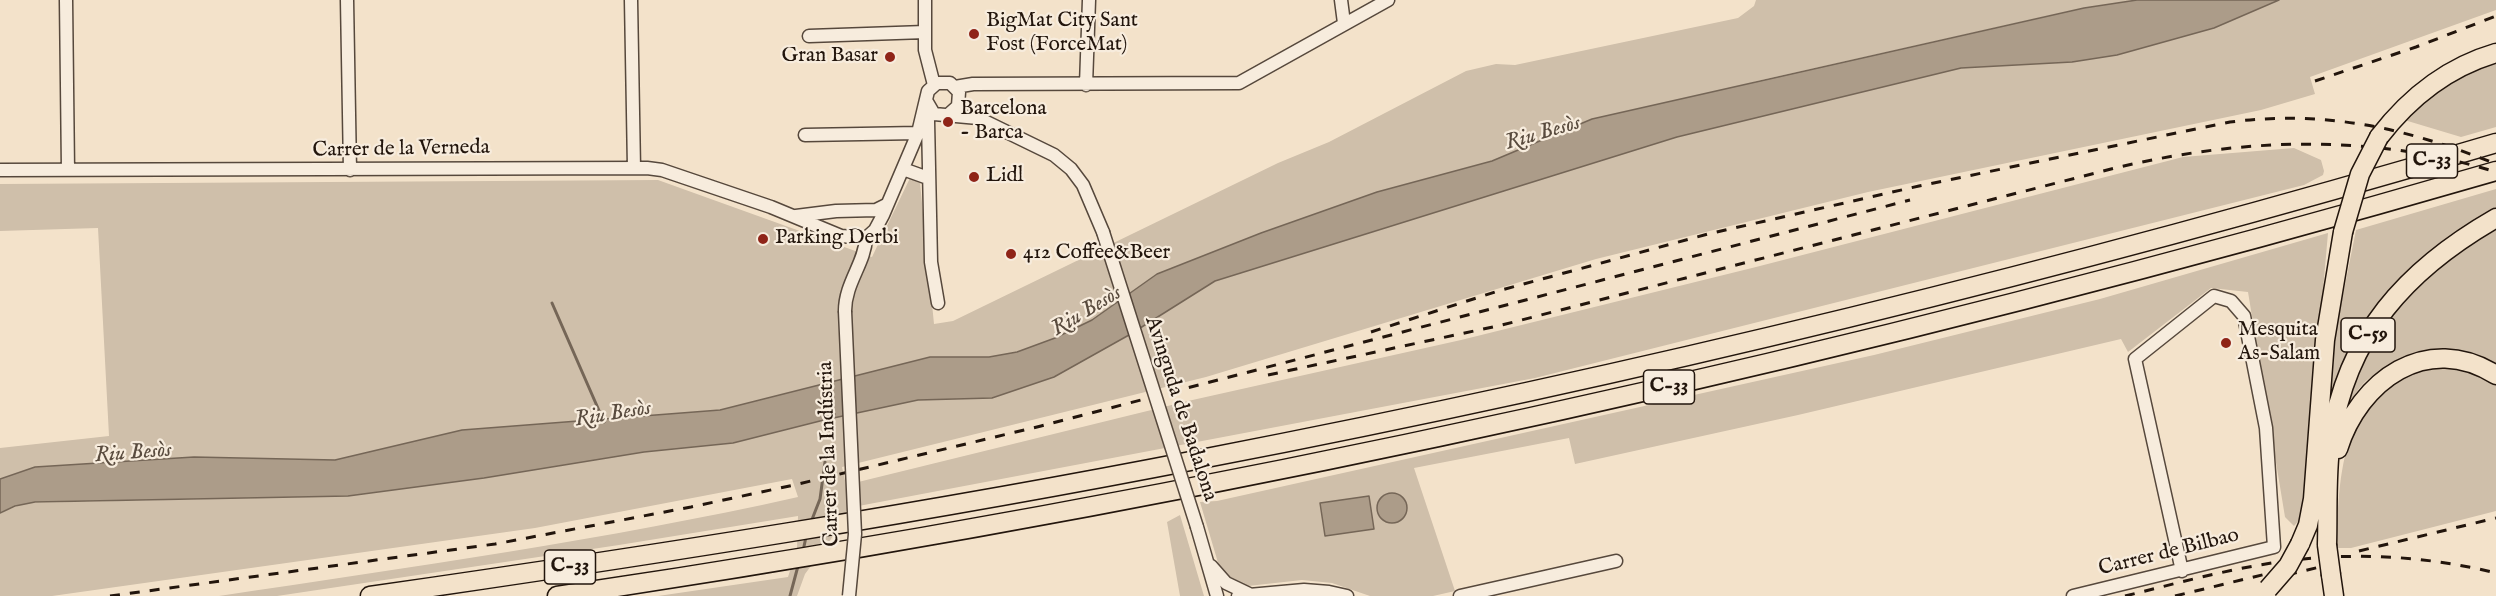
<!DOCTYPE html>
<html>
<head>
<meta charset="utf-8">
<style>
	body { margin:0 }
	canvas { display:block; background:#f3e2ca }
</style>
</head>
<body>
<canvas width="2496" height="596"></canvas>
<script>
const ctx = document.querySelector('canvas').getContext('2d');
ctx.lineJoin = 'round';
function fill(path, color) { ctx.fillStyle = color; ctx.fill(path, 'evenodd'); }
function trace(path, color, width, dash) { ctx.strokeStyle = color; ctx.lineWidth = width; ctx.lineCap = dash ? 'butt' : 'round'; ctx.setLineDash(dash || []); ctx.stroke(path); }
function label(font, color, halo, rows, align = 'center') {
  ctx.font = font + ' "IM FELL English",serif'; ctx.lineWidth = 4.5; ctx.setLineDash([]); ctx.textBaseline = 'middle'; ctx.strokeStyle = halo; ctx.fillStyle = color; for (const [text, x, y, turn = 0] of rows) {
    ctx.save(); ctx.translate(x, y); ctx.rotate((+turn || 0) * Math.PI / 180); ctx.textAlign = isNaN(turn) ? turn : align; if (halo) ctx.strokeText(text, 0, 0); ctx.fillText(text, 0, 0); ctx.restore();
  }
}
fill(new Path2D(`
	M1756,0H2137L2083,8L1757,81L1492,161L1377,192L1261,233L1157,274L1092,320L1055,338L1017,352L989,357H930L720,410L462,430L335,460L194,457L35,467L0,479V448L109,436L98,228L0,231V184L658,180L872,257L910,178L920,183L934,324L953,321L1278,163L1329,142L1466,71L1496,64L1515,65L1738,18L1754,6Z
	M2279,0H2496V10L2310,77L2315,94L2261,110L1868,192L1596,259L1206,377L842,467L846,485L1188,401L1461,340L1756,267L2183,157L2294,148L2321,160L2324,171L2323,175L2304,185L1535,378L848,508L831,539L805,574L797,596H658L788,577L797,549L798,516L619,545L277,596H219C412,567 606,540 798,497L792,479L535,528L52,596H0V513L25,503L348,496L484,478L644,452L733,443L824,420L918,400L992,398L1054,377L1129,335L1215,281L1677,137L1961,68L2072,62L2117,55L2214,28Z
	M2496,62V127L2461,137L2401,119C2431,95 2460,76 2496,62Z
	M2496,189V209C2434,244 2379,288 2348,353C2339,373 2334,398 2328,419L2335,335L2356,230Z
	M2496,227V363C2457,345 2433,345 2394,364C2384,369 2371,375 2363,384C2354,393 2348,409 2342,420C2347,404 2351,387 2358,371C2385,307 2437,262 2496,227Z
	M2328,233L2303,516L2294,526L2285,517L2248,292L2211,288L2128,352L2121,339L1798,415L1575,464L1569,438L1414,468L1455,591L1433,596H1370L1332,583L1302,580L1248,586L1235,582L1219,566L1200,502L1217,501L1874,355L2100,299Z
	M2448,367L2469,370L2496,383V511L2351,548H2337C2338,465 2344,374 2448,367Z
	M1180,515L1204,596H1180L1167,522Z`), '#cfbfaa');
const water = new Path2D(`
	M2137,0H2279L2214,28L2117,55L2072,62L1961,68L1677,137L1215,281L1129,335L1054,377L992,398L918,400L824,420L733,443L644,452L484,478L348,496L35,502L15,506L0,513V479L35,467L194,457L335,460L462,430L720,410L930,357H989L1017,352L1055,338L1092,320L1157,274L1261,233L1377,192L1492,161L1592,119L2084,8Z
	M1377 508a15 15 0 1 1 30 0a15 15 0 1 1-30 0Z
	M1369,496L1374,529L1325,536L1320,503Z`);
fill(water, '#ac9c89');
trace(water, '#756657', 1.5);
trace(new Path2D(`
	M552,303L604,422
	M829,430L834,414
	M811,522L820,499L825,462
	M803,551L806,537
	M790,596L798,566`), '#756657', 3);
const minor = new Path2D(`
	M66,0L68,170
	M347,0L350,170
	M631,0L634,168
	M925,0V50L934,85
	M1341,0L1344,23
	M809,36L925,32
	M1086,85L1089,0
	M955,87L973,84L1239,83L1388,0
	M927,102L934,114L978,118L1054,155L1071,169L1083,185L1103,232
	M928,121L931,262L938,303
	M805,135L918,133
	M903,169L928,178
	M0,170L647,168L662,170L771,207L841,236L866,238
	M796,216L836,211L876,210L886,205
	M866,238L875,230L883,215L918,133L928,91L937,83H950L959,92L958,106L948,115
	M845,311C845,283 865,263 866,238
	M1197,527L1217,596
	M1211,566L1226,583L1249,594
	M1238,596L1304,590L1329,592L1347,596
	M1460,596L1616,561
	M2073,596L2274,547L2266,428L2244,316L2231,301L2214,296L2135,359L2182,571`);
const highway = new Path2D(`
	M2379,137C2409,98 2448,67 2496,53
	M2338,449C2359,381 2427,331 2496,375
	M2300,544L2308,525L2313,499L2325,340L2343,232
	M2327,545C2328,510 2326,474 2331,440C2346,335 2407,269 2496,218
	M2331,575L2334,596
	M370,596C648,556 925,513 1201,459C1637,375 2070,269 2496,143
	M557,596C1213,499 1859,356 2496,171`);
trace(minor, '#56483c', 15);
trace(highway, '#22150c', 21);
trace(minor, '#f7ecdd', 12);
trace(highway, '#f3e2ca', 18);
trace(new Path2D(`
	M2315,81L2416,47L2496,16
	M1371,332L1498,291L1708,234L1919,186L2230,122C2326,110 2407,128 2496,164
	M1268,375L1502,325L2115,168C2242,138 2371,133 2496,172
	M2359,551L2496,518
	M2287,575L2336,563
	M110,596L495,544L691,507L794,485L1041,426L1910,200
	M2125,596C2178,583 2232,568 2286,561C2356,552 2427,556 2496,573
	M2175,596L2295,567`), '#22150c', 3, [10, 10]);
const minorBridge = new Path2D(`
	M1103,232L1197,527
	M845,311L855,534L849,596`);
const highwayBridge = new Path2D(`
	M2343,232L2360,174L2379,137
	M2327,545L2331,575
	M2268,589L2288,566L2300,544`);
trace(minorBridge, '#56483c', 15, []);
trace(highwayBridge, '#22150c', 21, []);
trace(minorBridge, '#f7ecdd', 12);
trace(highwayBridge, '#f3e2ca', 18);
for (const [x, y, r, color] of [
	[974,34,6,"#8f2418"],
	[890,57,6,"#8f2418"],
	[948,122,6,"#8f2418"],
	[974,177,6,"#8f2418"],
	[763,239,6,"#8f2418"],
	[1011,254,6,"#8f2418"],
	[2226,343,6,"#8f2418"]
]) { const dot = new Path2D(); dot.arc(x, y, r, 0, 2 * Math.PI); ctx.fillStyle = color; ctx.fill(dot); trace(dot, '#f7ecdd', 2); }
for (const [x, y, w] of [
	[2432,161,51],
	[2368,335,54],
	[1669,387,51],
	[570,567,51]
]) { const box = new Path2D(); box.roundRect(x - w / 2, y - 17, w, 34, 4.5); ctx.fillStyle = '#f7ecdd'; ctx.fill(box); trace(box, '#22150c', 1.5); }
label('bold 20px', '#22150c', null, [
	["C-33",2432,161],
	["C-59",2368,335],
	["C-33",1669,387],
	["C-33",570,567]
]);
label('21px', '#22150c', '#f7ecdd', [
	["BigMat City Sant",986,22],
	["Fost (ForceMat)",986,46],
	["Gran Basar",878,57,"right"],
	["Barcelona",960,110],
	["- Barca",960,134],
	["Lidl",986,177],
	["Parking Derbi",775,239],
	["412 Coffee&Beer",1023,254],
	["Mesquita",2238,331],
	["As-Salam",2238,355]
], 'left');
label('21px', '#22150c', '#f7ecdd', [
	["Carrer de la Verneda",401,150,-1],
	["Avinguda de Badalona",1180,409,72],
	["Carrer de la Indústria",830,454,-92],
	["Carrer de Bilbao",2169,553,-14]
]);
label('italic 22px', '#594b3e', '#f7ecdd', [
	["Riu Besòs",1543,134,-16],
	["Riu Besòs",1087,312,-31],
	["Riu Besòs",613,415,-9],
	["Riu Besòs",133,454,-4]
]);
</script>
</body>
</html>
